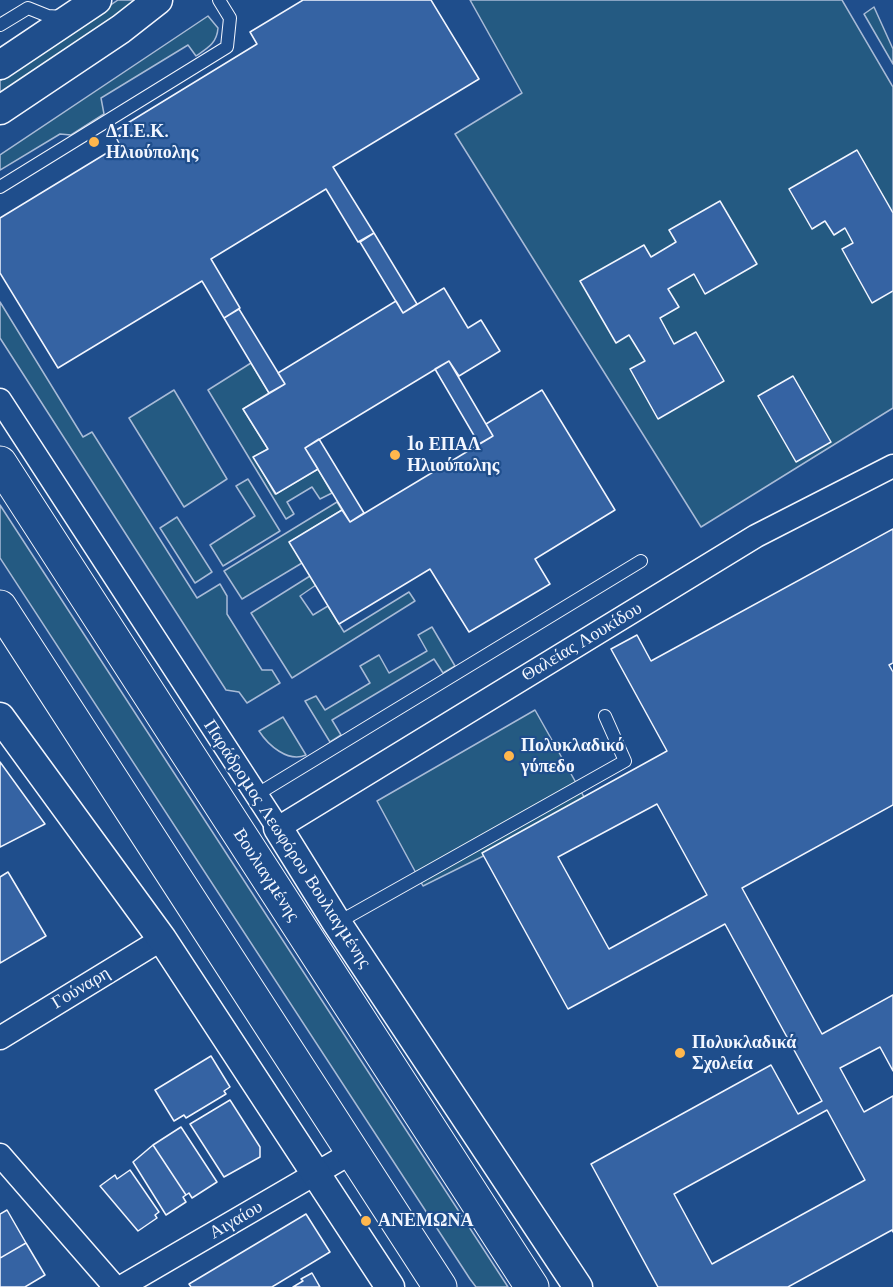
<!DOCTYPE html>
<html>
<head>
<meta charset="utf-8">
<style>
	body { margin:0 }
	canvas { display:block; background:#1f4e8c }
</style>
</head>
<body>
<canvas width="893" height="1287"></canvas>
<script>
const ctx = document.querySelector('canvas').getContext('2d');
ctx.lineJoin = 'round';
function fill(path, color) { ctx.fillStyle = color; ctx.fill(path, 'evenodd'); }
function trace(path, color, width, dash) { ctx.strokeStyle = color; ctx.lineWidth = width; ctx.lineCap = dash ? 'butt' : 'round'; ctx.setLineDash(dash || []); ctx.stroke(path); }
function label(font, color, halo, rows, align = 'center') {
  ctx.font = font + ' "Libre Baskerville",serif'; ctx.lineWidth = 4.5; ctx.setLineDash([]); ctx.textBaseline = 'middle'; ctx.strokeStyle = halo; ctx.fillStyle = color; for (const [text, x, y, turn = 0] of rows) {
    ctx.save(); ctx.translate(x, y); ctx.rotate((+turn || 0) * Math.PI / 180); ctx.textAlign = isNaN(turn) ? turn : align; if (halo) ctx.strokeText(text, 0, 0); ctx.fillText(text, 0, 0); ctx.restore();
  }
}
const green = new Path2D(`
	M118,0H138L0,96V81Z
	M470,0H842L893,87V408L701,527L455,134L522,93Z
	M874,7L893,49V64L864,14Z
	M208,16L218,28C217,43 208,48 196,56L188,45L101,98L104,114L71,135L60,134L0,170V155Z
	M0,302L83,437L92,432L197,598L220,584L227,596V614L262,670H272L280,683L247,703L239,692L226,690L0,338Z
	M251,363L269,393L243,409L268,449L254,457L275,494L318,469L332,493L320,499L312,487L287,502L294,514L286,519L208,390Z
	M174,390L227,479L184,507L129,418Z
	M248,479L280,531L223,566L210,545L255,516L236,486Z
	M337,502L342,510L290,542L302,563L242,599L224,571Z
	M0,505L508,1287H476L470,1279L0,558Z
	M177,517L212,572L195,583L160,528Z
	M310,576L316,585L300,596L313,615L328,606L344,632L409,592L415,601L292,678L251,613Z
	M432,627L455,666L443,673L434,659L332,720L341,735L330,742L305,701L316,696L325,710L370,683L360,666L379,655L389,673L427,651L418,635Z
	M535,710L588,804L423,886L377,801Z
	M283,717L306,755C288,763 268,745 259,731Z`);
fill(green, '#245a82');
trace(green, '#a8bbd7', 1.5);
const building = new Path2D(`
	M303,0H431L479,79L333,167L374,233L358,242L326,189L211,259L240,308L224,318L202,281L58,368L0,273V218L120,145L113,132L257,44L250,32Z
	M857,150L893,213V291L872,303L842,249L853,243L845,228L834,235L825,221L812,229L789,189Z
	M720,201L757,264L705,294L694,274L668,289L679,307L660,318L674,344L696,332L724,381L658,419L630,369L645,361L629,335L616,343L580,281L644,245L651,257L676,242L669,230Z
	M374,233L417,304L403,313L360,242Z
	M444,288L468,328L481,320L500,351L459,376L449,361L305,448L318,469L276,494L253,457L268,449L243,409L285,384L278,373L396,301L403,313Z
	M239,309L285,384L269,393L224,318Z
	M449,361L493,436L479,444L435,369Z
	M793,376L831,442L796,462L758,396Z
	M542,390L615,510L535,559L550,584L469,632L430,569L339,624L289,542L342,510L350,522L493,436L486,424Z
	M319,439L364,513L350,522L305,448Z
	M893,529V663L889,665L893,672V805L742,888L822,1034L893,995V1071L880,1047L840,1068L864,1112L893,1096V1232L892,1230L788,1287H658L591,1164L771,1065L798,1114L822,1101L725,924L568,1009L482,853L667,751L611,649L637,635L651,661ZM657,804L707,895L609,949L558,857ZM827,1110L865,1180L712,1264L674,1194Z
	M0,762L45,824L0,847Z
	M8,872L46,936L0,963V877Z
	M211,1056L230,1087L224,1091L226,1094L186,1118L184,1115L174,1121L155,1090Z
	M230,1100L260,1147V1157L224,1177L190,1124Z
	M181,1127L217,1182L192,1198L189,1193L186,1195L153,1145Z
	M153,1145L186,1195L183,1197L186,1202L166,1215L133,1162Z
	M130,1170L159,1212L155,1215L157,1218L138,1231L100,1186L115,1175L117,1179Z
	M7,1210L26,1243L0,1258V1214Z
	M306,1214L330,1252L272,1287H191L189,1284Z
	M26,1243L45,1275L25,1287H0V1258Z
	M312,1273L320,1287H293L303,1281L301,1279Z`);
fill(building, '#3563a3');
trace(building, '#f2f6ff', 1.5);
const service = new Path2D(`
	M0,25L28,8L48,16L62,17
	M0,187L227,47L230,18L219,0
	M256,795L641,561
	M337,923L625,761L605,716`);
const minor = new Path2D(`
	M0,400L278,828L756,536L893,466
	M0,1038L162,939
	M0,1155L115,1287
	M121,1287L351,1153`);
const tertiary = new Path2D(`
	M0,65L97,0
	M0,110L121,29L158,0
	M0,717L162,939L390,1287
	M278,828L337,923L578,1287`);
const primary = new Path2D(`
	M0,463L532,1287
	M0,607L440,1287`);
trace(service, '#f2f6ff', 14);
trace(minor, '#f2f6ff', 25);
trace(tertiary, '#f2f6ff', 31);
trace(primary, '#f2f6ff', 35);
trace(service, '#1f4e8c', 12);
trace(minor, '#1f4e8c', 22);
trace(tertiary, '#1f4e8c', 28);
trace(primary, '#1f4e8c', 33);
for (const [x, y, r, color] of [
	[94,142,6,"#ffb74d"],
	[395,455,6,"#ffb74d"],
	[509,756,6,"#ffb74d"],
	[680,1053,6,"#ffb74d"],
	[366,1221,6,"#ffb74d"]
]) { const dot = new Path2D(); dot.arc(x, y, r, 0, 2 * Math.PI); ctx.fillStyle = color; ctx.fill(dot); trace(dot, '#1f4e8c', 2); }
label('bold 18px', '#f2f6ff', '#1f4e8c', [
	["Δ.Ι.Ε.Κ.",106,132],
	["Ηλιούπολης",106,153],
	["1ο ΕΠΑΛ",407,445],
	["Ηλιούπολης",407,466],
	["Πολυκλαδικό",521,746],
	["γύπεδο",521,767],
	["Πολυκλαδικά",692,1043],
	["Σχολεία",692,1064],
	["ΑΝΕΜΩΝΑ",378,1221]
], 'left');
label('18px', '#f2f6ff', '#1f4e8c', [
	["Θαλείας Λουκίδου",582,642,-31],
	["Παράδρομος Λεωφόρου Βουλιαγμένης",287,844,57],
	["Βουλιαγμένης",266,875,57],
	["Γούναρη",81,988,-31],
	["Αιγαίου",236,1220,-30]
]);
</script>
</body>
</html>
